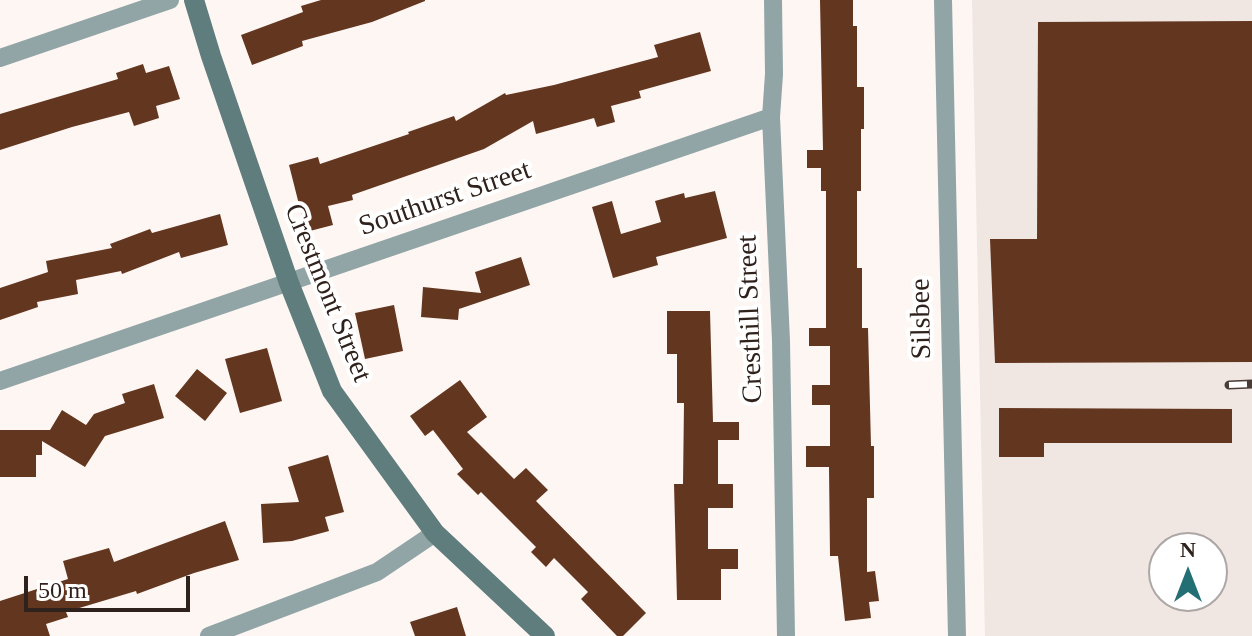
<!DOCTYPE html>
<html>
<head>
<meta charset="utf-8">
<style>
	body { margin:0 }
	#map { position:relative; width:1252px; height:636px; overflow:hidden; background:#fef6f3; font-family:Georgia,serif }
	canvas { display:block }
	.north { position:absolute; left:1148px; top:532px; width:80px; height:80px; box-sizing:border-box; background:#fff; border:2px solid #aca6a4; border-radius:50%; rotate:0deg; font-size:22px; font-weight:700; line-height:32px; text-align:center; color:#2f211b }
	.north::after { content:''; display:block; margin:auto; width:28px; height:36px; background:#246f73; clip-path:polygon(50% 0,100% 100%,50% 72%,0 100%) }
	.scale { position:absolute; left:24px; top:576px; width:166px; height:36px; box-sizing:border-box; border:4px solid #2f211b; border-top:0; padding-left:10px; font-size:24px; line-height:28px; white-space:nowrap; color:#2f211b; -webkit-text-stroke:6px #fff; paint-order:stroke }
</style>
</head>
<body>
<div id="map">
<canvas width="1252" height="636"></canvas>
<div class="north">N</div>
<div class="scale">50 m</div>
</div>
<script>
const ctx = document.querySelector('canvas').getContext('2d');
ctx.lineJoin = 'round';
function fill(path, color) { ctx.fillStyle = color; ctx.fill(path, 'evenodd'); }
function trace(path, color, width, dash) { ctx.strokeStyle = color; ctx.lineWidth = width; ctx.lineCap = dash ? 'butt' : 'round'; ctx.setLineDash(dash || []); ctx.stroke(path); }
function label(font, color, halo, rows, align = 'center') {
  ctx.font = font + ' Georgia,serif'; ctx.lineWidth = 8; ctx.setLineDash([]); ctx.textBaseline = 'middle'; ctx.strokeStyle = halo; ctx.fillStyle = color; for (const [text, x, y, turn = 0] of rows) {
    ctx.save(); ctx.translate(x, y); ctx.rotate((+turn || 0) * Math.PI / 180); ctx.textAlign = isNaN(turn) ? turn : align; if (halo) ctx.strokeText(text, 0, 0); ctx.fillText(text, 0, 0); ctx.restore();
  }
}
fill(new Path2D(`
	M972,0H1252V636H985ZM1164,548H1212V596H1164Z`), '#f0e7e3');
fill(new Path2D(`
	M321,0H425V1L372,22L302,41L303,46L252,65L241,35L303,12L301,6Z
	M820,0H853V26H857V87H864V129H861V191H857V268H862V328H868L871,446H874V498H867V572L875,571L879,601L869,602L871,618L845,621L838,556H830L829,467H806V446H830V405H812V385H830V346H809V328H826V191H821V168H807V150H823Z
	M1252,21V362L995,363L990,239H1037L1038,22Z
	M700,32L711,71L639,91L641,98L611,106L615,122L597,127L594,118L536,134L533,121L484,149L352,195L353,200L328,206L333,225L306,232L289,165L318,157L320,164L409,134L408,132L454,116L456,121L505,93L506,95L554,85L658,57L654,45Z
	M143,64L146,73L169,66L180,99L156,106L159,118L134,126L129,112L72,127L0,150V114L118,79L116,73Z
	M715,191L727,238L656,257L658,265L613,278L592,207L612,201L621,234L661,222L655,201L684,193L685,198Z
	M220,214L228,245L181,258L179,252L122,274L121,271L76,280L78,294L37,302L38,307L0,320V288L48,272L46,261L112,248L110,244L150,229L152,233Z
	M521,257L530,285L459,309L458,320L421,317L423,287L481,293L475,272Z
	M394,305L403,351L365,359L355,313Z
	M667,311H710L713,422H739V440H718V484H733V508H708V549H738V569H721V600H677L674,484H683L684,403H677V354H667Z
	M267,348L282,401L240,413L225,359Z
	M197,369L227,393L205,421L175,396Z
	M460,380L487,417L467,432L514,479L526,468L548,490L536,501L646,613L623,636H617L581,599L588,592L554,558L546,567L531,552L536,547L481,492L478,495L457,474L463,469L433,430L425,436L410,416Z
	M154,384L164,418L105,436L85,467L42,441V455H36V477H0V430H50L62,410L86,425L94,414L125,403L122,394Z
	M999,408L1232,409V443H1044V457H999Z
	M328,455L344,512L325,517L329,531L292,541L263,543L261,504L299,502L288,467Z
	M225,521L239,560L194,573L137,594L136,591L66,612L68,617L46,624L50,636H0V601L68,579L63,561L109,548L114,562Z
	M457,607L466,636H415L410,622Z`), '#63361f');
trace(new Path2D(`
	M773,0L774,74L771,117L781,341L786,636
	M943,0L957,636
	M0,58L170,0
	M0,381L771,117
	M209,636L377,572L435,533`), '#91a5a6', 18);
trace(new Path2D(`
	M194,0L211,56L289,283L332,391L435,533L545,636`), '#607d7e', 20);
const rail = new Path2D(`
	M1229,385L1252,384`);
trace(rail, '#4a3c37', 9);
trace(rail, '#fff', 6, [18]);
label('28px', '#2f211b', '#fff', [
	["Southurst Street",445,199,-19],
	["Crestmont Street",327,293,68],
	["Cresthill Street",751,319,-92],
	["Silsbee",922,319,-91]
]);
</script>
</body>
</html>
